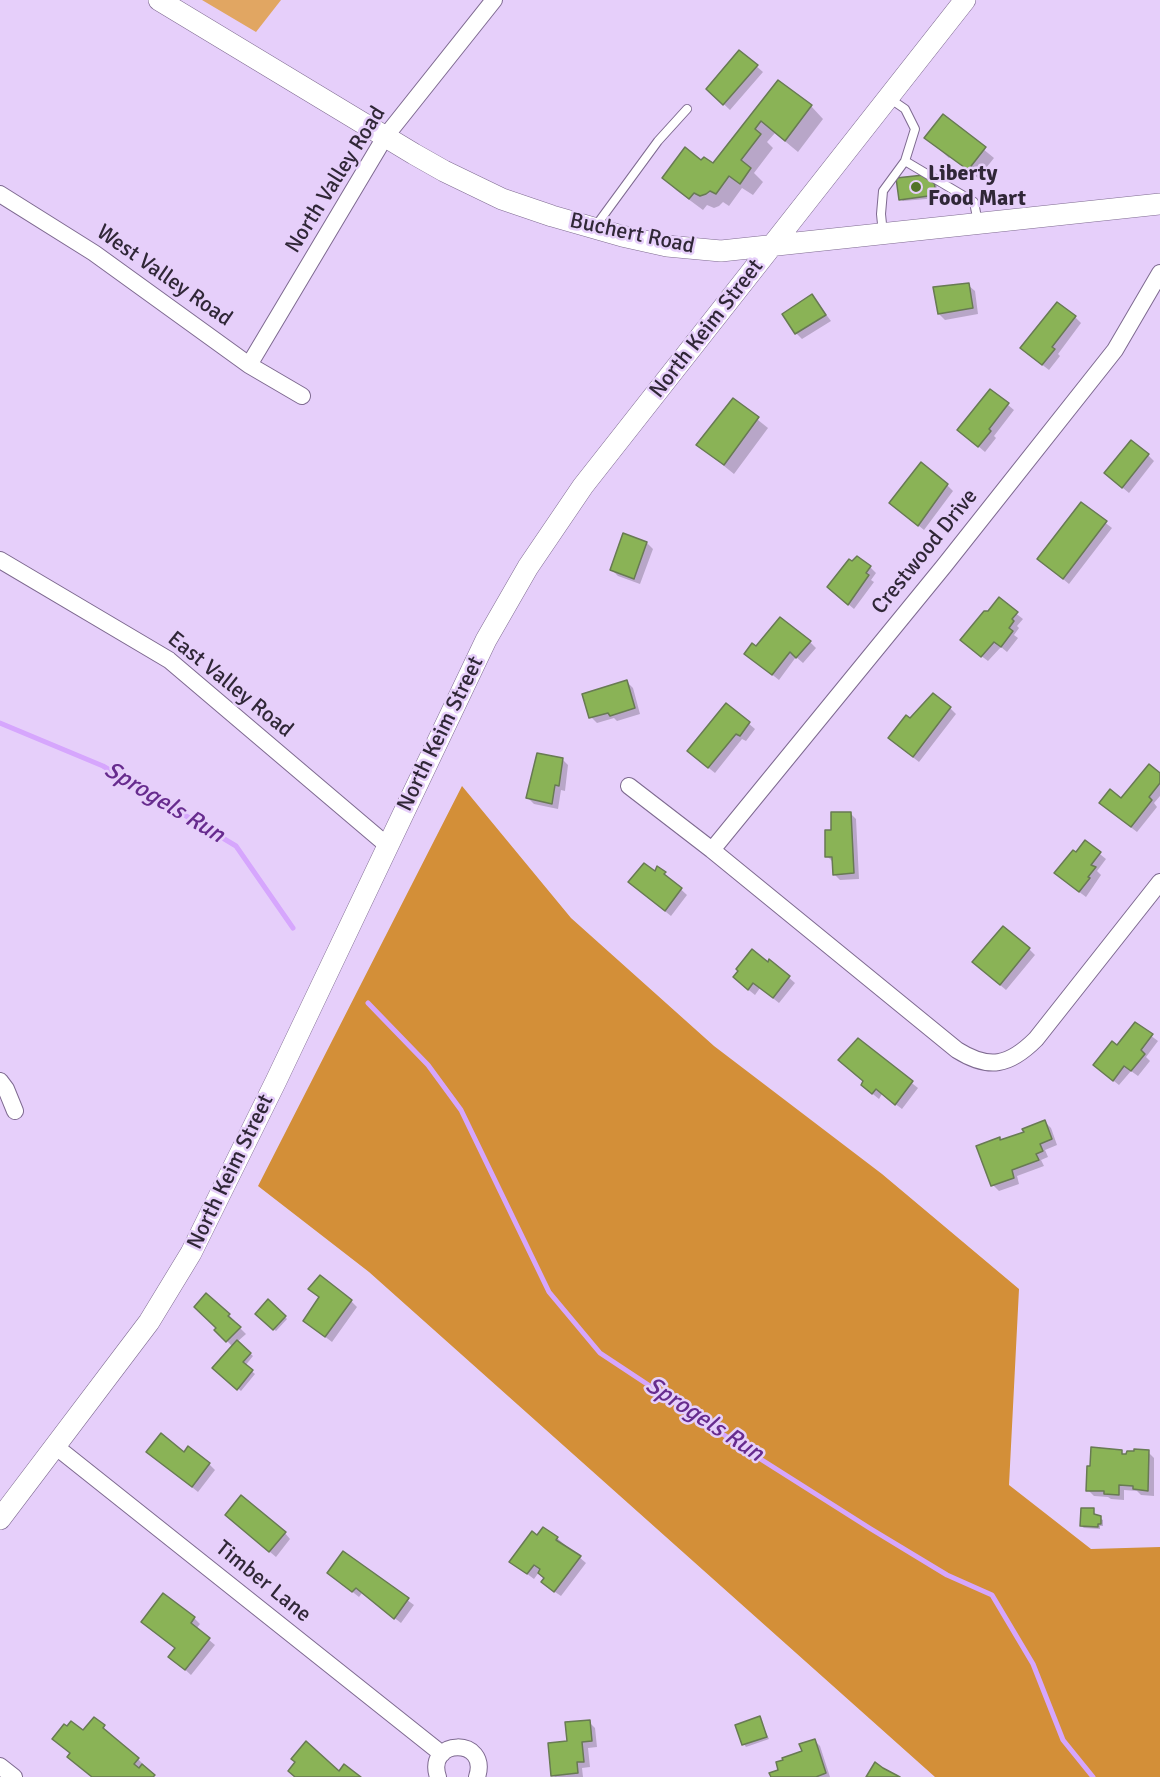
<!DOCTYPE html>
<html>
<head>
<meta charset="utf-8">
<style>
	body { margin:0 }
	canvas { display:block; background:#e6cffa }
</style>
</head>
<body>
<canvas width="1160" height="1777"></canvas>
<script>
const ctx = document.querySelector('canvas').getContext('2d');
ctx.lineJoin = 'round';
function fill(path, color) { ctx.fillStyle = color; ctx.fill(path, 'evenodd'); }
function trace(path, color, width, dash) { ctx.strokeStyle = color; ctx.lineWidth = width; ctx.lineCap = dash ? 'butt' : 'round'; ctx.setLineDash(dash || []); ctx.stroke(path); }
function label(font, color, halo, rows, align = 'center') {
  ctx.font = font + ' Signika,sans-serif'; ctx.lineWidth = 5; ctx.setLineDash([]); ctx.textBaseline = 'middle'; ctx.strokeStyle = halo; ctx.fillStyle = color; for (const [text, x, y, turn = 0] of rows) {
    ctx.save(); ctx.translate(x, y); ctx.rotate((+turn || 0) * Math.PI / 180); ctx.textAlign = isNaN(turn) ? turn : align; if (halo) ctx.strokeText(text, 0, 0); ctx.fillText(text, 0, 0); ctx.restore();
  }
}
fill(new Path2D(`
	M202,0H281L256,32Z`), '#e1a662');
fill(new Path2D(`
	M462,786L571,918L714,1046L882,1174L1019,1289L1009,1485L1091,1549L1160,1547V1777H935L369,1272L258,1186Z`), '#d38f38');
fill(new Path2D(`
	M740,52L763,72L730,110L714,95Z
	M778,82L811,106L823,119L798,152L775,133L767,142L773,148L754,173L763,182L753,195L742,188L729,206L723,202L719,206L714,208L707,205L703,210L676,190L664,178L702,162L713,165Z
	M943,116L994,158L978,178L950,157L949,158L926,138Z
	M936,178L938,198L903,201L900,199Z
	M968,285L975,291L978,314L945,320L939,314Z
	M812,296L831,321L802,339L796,333Z
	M1075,317L1081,323L1058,354L1060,356L1049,370L1028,354Z
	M733,400L768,428L734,474L698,445Z
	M1008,405L1014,410L994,436L996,438L985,452L965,435Z
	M1148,455L1154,461L1129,493L1112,479Z
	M947,485L953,491L924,530L897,508Z
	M1081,504L1112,528L1069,584L1045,564Z
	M624,535L647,543L653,549L640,584L618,576L612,570Z
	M870,567L876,573L871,580L874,582L854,609L835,593Z
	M999,600L1023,619L1017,626L1019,628L1014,635L1018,638L1007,652L1001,647L988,661L968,646Z
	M810,642L816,648L803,663L796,657L779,680L752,659L756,648Z
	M627,682L633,688L640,714L617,721L614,718L597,723L591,717Z
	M727,705L755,729L746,741L742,739L715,773L695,757Z
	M950,708L956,714L919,762L896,744L910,720Z
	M562,759L568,765L565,791L561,790L558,809L534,804L528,798Z
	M1160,775V796L1154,803L1157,807L1137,832L1107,809Z
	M850,813L856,819L859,879L840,880L834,874V863L827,856L833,831Z
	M1085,842L1106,859L1097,871L1101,875L1086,897L1062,879Z
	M658,868L687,895L671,916L636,888L655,873Z
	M1029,949L1035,955L1006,990L980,968Z
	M770,961L795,983L779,1003L760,988L755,995L740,983Z
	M1135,1024L1158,1041L1146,1057L1150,1061L1138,1076L1131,1071L1119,1085L1101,1071Z
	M858,1040L918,1088L902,1109L882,1094L879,1099L869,1091L865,1082Z
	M1045,1122L1051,1128L1057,1145L1045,1150L1048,1157L1041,1160L1044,1166L1017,1176L1019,1184L999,1191L993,1185L999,1139L1001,1141L1026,1132Z
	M310,1289L351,1301L357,1307L332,1342L311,1326L320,1298Z
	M269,1301L287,1319L276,1331L257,1314Z
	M229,1315L235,1321L234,1322L246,1334L237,1342L253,1356L245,1366L255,1374L241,1391L214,1368L233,1347L216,1330Z
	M148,1452L185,1454L209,1464L215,1470L198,1492Z
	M1121,1452L1125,1456L1148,1452L1154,1458V1496L1141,1495L1137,1491L1124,1490V1500L1111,1499L1108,1497L1094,1496L1088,1490Z
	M1093,1510L1096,1516L1103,1520V1526H1100V1529L1084,1528L1081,1526Z
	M233,1521L285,1533L290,1539L276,1557Z
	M557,1538L586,1563L561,1596L549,1588L545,1578L539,1572L534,1579L511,1562Z
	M343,1553L414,1605L401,1623L362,1593L359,1597L335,1578Z
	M194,1618L200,1624L196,1629L215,1645L191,1675L170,1656Z
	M759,1718L769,1739L746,1747L744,1744Z
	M94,1719L110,1733L108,1735L138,1759L144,1765L142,1767L155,1777H93L83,1732Z
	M589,1722L595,1728L597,1747L588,1748L590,1767L582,1768L583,1777H555L553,1775L569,1743Z
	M814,1740L820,1746L830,1777H773L804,1752Z`), '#0003');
trace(new Path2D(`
	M0,723L103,766L236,846L293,928
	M368,1003L428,1065L461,1110L549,1292L600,1353L762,1460L871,1529L947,1575L992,1595L1033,1664L1063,1740L1093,1777`), '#d6a6fd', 5);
const building = new Path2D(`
	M739,50L758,65L723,105L706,89Z
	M778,80L812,105L785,141L761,121L755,129L761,134L741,160L751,168L740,184L729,176L716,194L710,191L706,194L700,196L694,193L689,199L662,178L685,147L701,160L704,157L713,163Z
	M943,114L986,147L968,170L924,138Z
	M933,174L936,195L899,200L896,178Z
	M969,283L973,308L938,314L933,287Z
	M812,294L826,315L795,334L782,314Z
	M1057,302L1076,316L1052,347L1055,349L1042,365L1020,348Z
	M990,389L1009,403L989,429L991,431L978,447L957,430Z
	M733,398L759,417L724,465L696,445Z
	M1131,440L1149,454L1122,488L1104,473Z
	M921,462L948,484L918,526L889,503Z
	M1081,502L1107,521L1063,579L1037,559Z
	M623,533L647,542L634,579L610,570Z
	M857,556L871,566L866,573L869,575L848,605L827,587L849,559L852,561Z
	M999,597L1018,612L1012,619L1014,621L1009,628L1013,631L1001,647L994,642L981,657L960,640L984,611H988Z
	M780,617L811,641L796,658L790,652L772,675L744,654L752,643L756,646Z
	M627,680L635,708L610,716L608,713L589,718L582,694Z
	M933,693L951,707L913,757L888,738L906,715L910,718Z
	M726,703L750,722L740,736L736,734L708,768L687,751Z
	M537,753L563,758L559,786L555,785L552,804L526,798Z
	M1149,764L1160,773V783L1149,797L1152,800L1131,827L1099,803L1110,789L1121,798Z
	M831,812H851L854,873L833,875L832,857H825V830H831Z
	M1085,840L1101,852L1091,865L1096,867L1088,877L1090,878L1079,892L1054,873L1073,850L1076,852Z
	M644,863L655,871L657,866L666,872L664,874L682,888L665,911L628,882Z
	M1003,926L1030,948L1000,985L972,962Z
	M752,949L768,962L769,959L790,976L773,998L753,983L748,990L733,977L738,971L736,969Z
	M1135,1022L1153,1034L1141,1050L1145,1054L1131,1071L1124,1066L1113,1081L1093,1065L1112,1041L1117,1045Z
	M858,1038L913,1081L895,1105L876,1089L872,1094L861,1085L863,1081L838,1060Z
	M1045,1120L1052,1139L1040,1144L1043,1151L1036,1154L1039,1160L1012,1170L1014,1178L991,1186L976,1146L1000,1137V1140L1024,1132L1022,1129Z
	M320,1275L352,1300L325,1337L303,1321L319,1297L308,1289Z
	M206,1293L230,1314L228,1316L241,1327L226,1342L214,1330L216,1328L194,1307Z
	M268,1299L286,1316L273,1330L255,1314Z
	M237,1340L251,1353L243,1362L253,1370L237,1390L212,1368Z
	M161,1433L184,1452L188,1446L210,1463L192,1487L146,1452Z
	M1091,1447L1122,1450V1454H1126L1127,1451H1134V1449L1149,1450L1148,1491L1133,1489V1486L1119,1485V1495L1104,1494V1491H1086L1087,1466H1090Z
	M241,1495L286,1532L269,1552L225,1515Z
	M1081,1508H1094V1514L1101,1516V1524H1098V1527L1080,1526Z
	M543,1527L558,1537L556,1540L581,1556L554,1592L541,1582L544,1578L538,1573L540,1569L534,1565L527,1574L509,1562L532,1531L537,1535Z
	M343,1551L409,1598L394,1619L356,1588L352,1592L327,1573Z
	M163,1593L195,1617L191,1623L210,1638L185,1670L168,1657L175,1648L141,1622Z
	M760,1716L767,1737L742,1745L735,1725Z
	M94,1717L105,1725L103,1728L139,1758L134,1764L139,1768L142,1764L155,1775L153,1777H92L67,1757L70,1753L52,1739L64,1724L67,1726L71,1721L83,1730Z
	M590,1720L592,1741L582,1742L584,1762H577L578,1773L551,1776L548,1743L567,1741L565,1722Z
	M815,1739L826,1773L816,1777H771L769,1773L778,1770L776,1762L783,1760L782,1758L802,1751L799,1744Z
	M306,1741L339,1771L344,1764L361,1777H295L288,1771L295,1762L291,1759Z
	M875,1762L883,1768L900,1777H866Z`);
fill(building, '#8ab356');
trace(building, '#687a53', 1.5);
const service = new Path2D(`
	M889,98L905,109L915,129L905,161L974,202L978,223
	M595,227L658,141L687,109
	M883,234L881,214L883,191L905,161`);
const minor = new Path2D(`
	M0,194L94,253L249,365L302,396
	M249,365L385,137L494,0
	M0,560L169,660L388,846
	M629,786L712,850L957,1050C989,1070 1009,1066 1036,1039L1160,882
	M712,850L944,566L1115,350L1160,273
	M0,1081L6,1089L15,1111
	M55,1446L442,1754
	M0,1766L14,1777
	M438,1777C425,1738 490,1737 477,1777`);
const tertiary = new Path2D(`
	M159,0L414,154L444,171L502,199L552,216L622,236L667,246L721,251L1160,204
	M0,1519L149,1322L191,1253L276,1081L486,640L528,567L583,486L965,0`);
trace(service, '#7e6a90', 10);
trace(minor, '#7e6a90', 18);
trace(tertiary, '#7e6a90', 22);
trace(service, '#fff', 8);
trace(minor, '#fff', 16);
trace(tertiary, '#fff', 21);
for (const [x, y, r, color] of [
	[916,187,6,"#537329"]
]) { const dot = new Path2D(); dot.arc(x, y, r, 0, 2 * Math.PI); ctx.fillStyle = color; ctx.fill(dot); trace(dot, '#e6cffa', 2); }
label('bold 22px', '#302737', '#e6cffa', [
	["Liberty",928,174],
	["Food Mart",928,199]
], 'left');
label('22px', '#302737', '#e6cffa', [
	["North Valley Road",336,180,-58],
	["Buchert Road",632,234,12],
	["West Valley Road",164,276,35],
	["North Keim Street",707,329,-52],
	["Crestwood Drive",925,552,-51],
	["East Valley Road",230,685,39],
	["North Keim Street",441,734,-64],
	["North Keim Street",231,1172,-64],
	["Timber Lane",263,1582,39]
]);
label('italic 24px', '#672b8e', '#e6cffa', [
	["Sprogels Run",164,803,31],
	["Sprogels Run",704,1420,33]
]);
</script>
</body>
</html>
